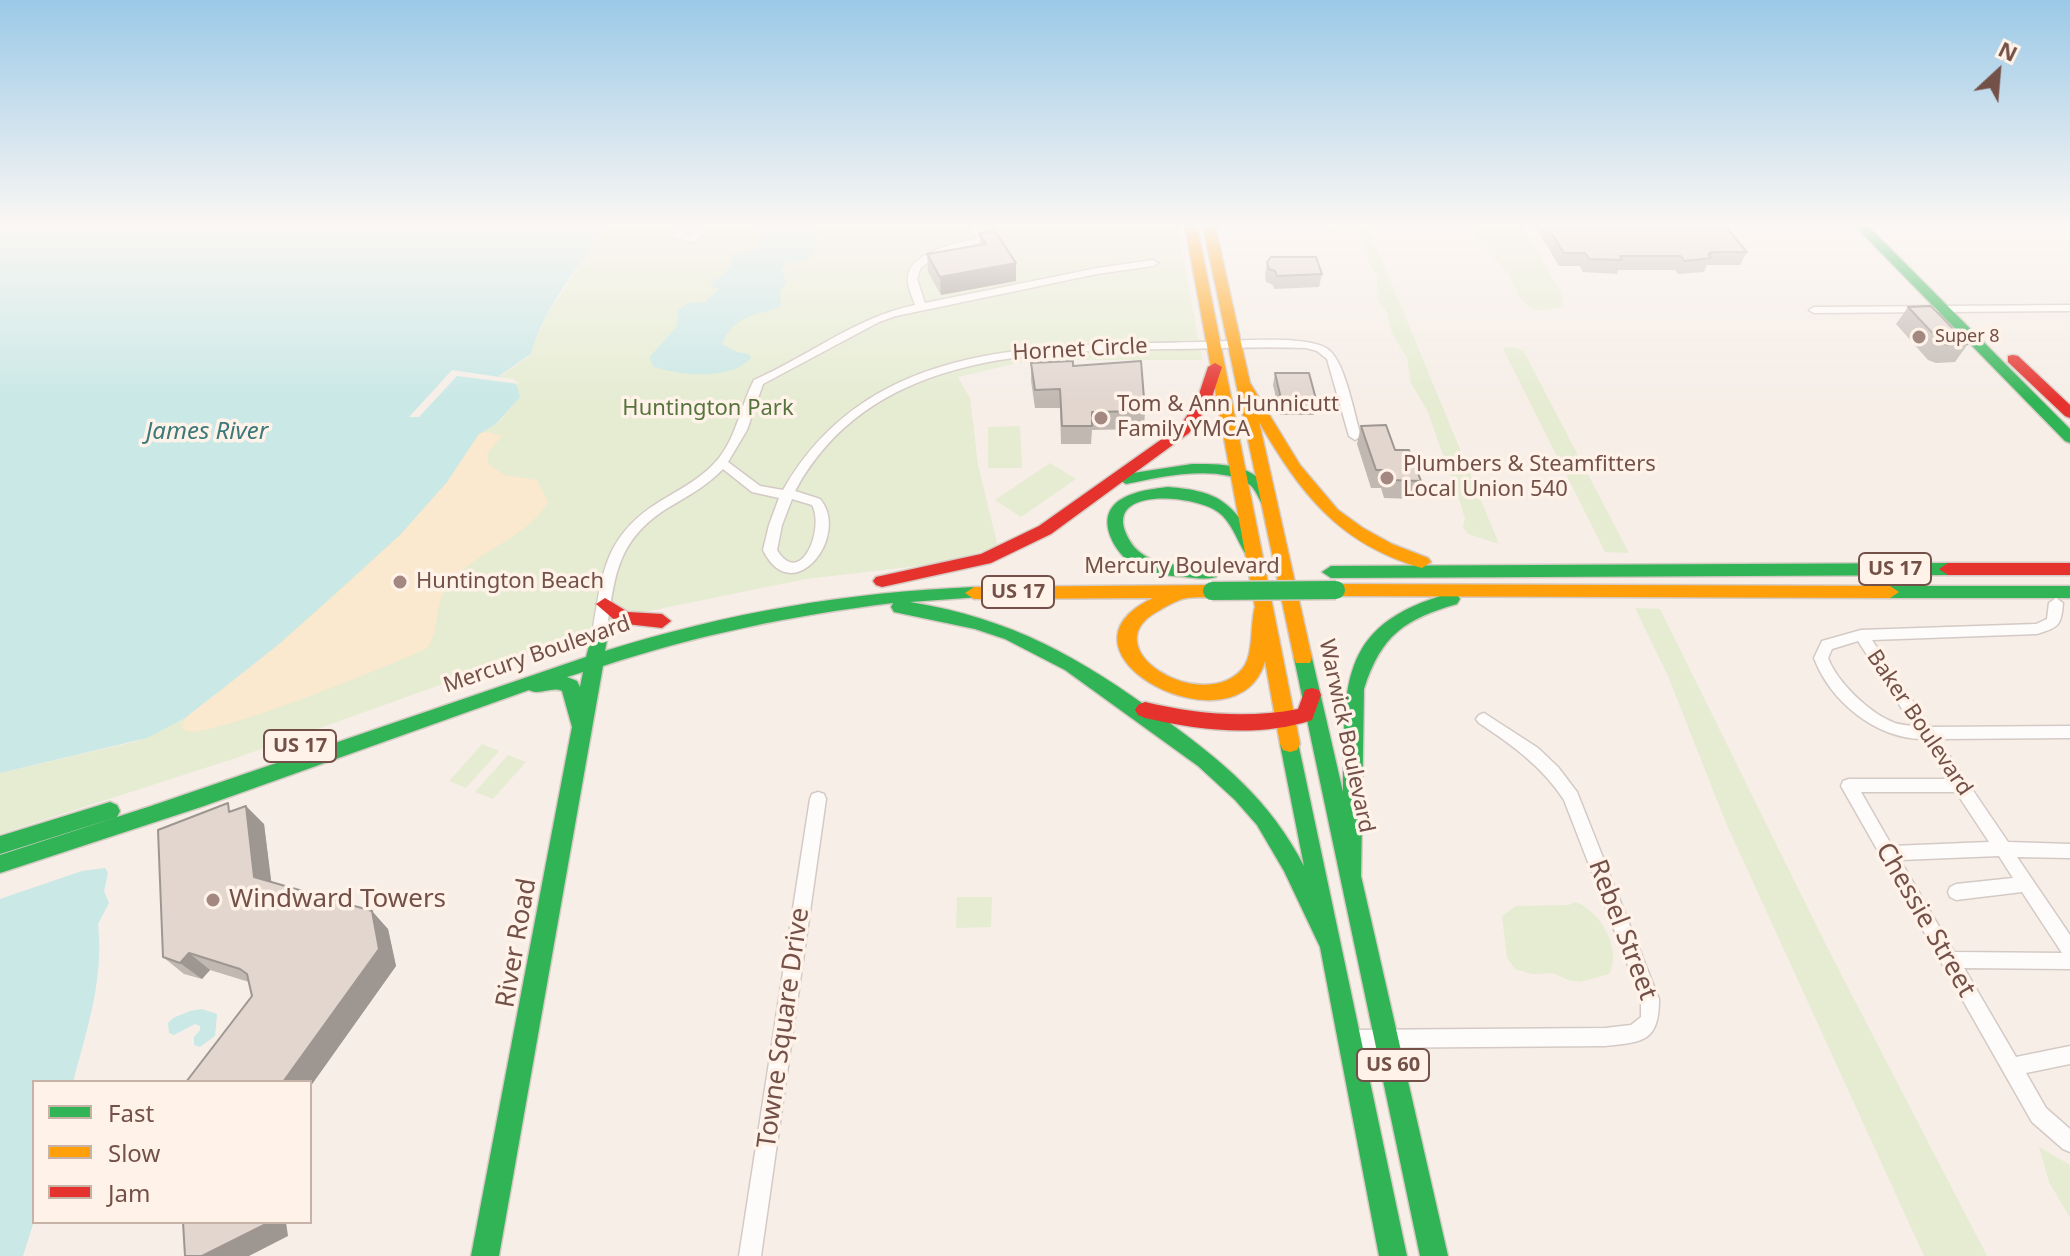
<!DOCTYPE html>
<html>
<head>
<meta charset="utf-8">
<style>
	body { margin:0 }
	#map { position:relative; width:2070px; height:1256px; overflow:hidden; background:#f6eee7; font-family:"Noto Sans",sans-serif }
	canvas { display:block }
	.legend { position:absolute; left:32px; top:1080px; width:280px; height:144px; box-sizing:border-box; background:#fff2e8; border:2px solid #c7b2a8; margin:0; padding:10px 14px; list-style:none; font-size:24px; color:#745148 }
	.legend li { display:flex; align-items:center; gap:16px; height:40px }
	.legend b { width:40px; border:2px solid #c7b2a8 }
	.north { position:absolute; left:1958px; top:32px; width:80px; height:80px; -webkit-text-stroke:6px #fff2e8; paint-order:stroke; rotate:26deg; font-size:22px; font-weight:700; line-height:32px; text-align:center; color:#745148 }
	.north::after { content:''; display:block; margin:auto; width:28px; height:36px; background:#745148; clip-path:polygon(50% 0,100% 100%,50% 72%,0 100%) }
</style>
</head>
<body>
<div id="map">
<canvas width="2070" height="1256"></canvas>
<ul class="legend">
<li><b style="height:10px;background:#30b455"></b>Fast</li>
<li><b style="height:10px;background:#ff9f0a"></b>Slow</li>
<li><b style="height:10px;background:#e5322d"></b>Jam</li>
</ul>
<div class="north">N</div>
</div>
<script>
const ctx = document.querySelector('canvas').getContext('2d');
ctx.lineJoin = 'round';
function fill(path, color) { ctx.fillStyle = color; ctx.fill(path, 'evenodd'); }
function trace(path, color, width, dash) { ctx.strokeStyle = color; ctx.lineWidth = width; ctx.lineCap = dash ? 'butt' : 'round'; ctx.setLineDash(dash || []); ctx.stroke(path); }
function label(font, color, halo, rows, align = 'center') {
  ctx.font = font + ' "Noto Sans",sans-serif'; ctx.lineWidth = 7; ctx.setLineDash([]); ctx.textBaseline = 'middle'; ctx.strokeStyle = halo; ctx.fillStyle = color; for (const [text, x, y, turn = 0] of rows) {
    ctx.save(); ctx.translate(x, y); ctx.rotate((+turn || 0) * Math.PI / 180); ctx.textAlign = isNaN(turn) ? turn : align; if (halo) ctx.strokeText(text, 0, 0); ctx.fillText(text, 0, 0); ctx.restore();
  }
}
fill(new Path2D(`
	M605,226H1178L1202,360H1031L958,377L970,398L978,465L998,547L934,564L806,579L644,612L233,759L0,834V773L138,741L185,718L211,698L462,462L479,433L497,424L520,397L513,384L499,377L527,358L546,316Z
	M1323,226H1368L1499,544L1468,534L1463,527L1465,519L1461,505L1427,410L1411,383L1407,358L1392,333L1387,312L1378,301L1377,276L1367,260L1360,236L1351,230C1340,231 1333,236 1321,230Z
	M1476,226H1523L1561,293L1563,301L1561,307L1538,311L1531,308L1519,297L1509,275L1478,240Z
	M1509,347L1523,350L1629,553L1605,552L1503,349Z
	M1020,426L1022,468H988V427Z
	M1050,463L1076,479L1021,517L995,500Z
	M1635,608L1660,609L1825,943L1987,1256H1924L1726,823L1668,676Z
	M482,744L499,751L466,788L449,781Z
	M508,755L526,762L493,799L475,792Z
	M957,897H992L991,927L956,928Z
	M1576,902C1600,911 1623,950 1609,974L1580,982L1568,980L1553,973L1532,974L1515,969L1507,958L1502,916L1516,906L1568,905Z
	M2039,1147L2070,1165V1218L2049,1182Z`), '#e5ecd2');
fill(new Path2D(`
	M490,432L502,436L487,454L489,465L505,475L537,480L548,502C525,542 471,550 445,590C434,607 440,632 427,648C398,663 206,740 186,731L182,727L185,718C241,676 294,632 346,585C397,538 443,493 479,433Z`), '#fae8cf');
fill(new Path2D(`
	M0,226H605C580,267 543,307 531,354L499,376L517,385L520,397L496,424L479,434L447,482L400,535L279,644L185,718L147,738L0,773Z
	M759,226H828L822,228L826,236L816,241V250L805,260L786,263L781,270L787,282L780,292L781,307C757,314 732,317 722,344L737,352L749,354L751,358C730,381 681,375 654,367L649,358L677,326L678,310L689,303L705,302L719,289L711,286L714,279L720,278L732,265V255L755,249L761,239L758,236Z
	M105,868L108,873L104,891L109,903L98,924C104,979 87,1029 73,1082H34V1221L23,1256H0V899L82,871Z
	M202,1009L217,1014L215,1036L200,1047L194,1045V1037L200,1030V1026L195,1024L174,1035L169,1033L168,1023L173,1018L190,1011Z`), '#c9e8e6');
fill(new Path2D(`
	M452,370L513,379L520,384L457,376L419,417H409Z`), '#f6eee7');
const street = new Path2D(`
	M682,226H701L707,233L692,242L675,238L673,236L678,228ZM689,230L695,231L696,232L691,236L684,234Z
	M970,226H980L988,239L986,241L943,253L921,267L917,279L925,303L1097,268L1153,260L1158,263L1153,266L1097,274L896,316L879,322L763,384L747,430L728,462L760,486L783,490C871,336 1046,346 1200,342C1229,342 1302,334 1326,348C1345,358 1354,415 1361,436L1355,440L1349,436L1327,359L1317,351L1306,348C1259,346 1212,349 1166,349C1029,351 869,354 795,491L820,499C851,535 793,611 763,550L769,525L779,498L752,492L723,469C707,486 686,497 666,509C612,544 615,583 605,640L603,644H593L591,640C602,579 601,538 659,502C680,489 703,478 719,458C737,435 741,405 754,380C809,356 856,317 915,305C913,298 908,289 908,281C905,253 957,243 977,238ZM792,499L812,505C825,528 801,589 777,550L782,525Z
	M2070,305V311L1814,313L1809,310L1814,307Z
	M2056,598L2063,603C2061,626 2059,627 2037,634L1872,640L1930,727L2070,726V738L1938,739L2008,842L2070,844V858L2017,857L2070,935V969L1964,968L2016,1057L2070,1046V1064L2026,1073L2046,1108L2070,1129V1152L2063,1149L2032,1122L1841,786L1843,781L1849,779H1948L1922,739C1875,738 1830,701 1814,658L1822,641L1861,630L2036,624L2047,619L2049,603ZM1858,641L1913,726C1908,725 1900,725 1895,723C1870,714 1837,682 1828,658L1832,649ZM1861,792H1956L1989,842L1892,846ZM1999,856L2013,878L1956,884L1950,887L1948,892L1950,897L1956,900L2022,892L2062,953L1954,952L1900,860Z
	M1484,713L1538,748L1558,767L1577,792L1659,999C1659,1042 1643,1042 1605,1046L1349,1048L1342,1046L1340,1039L1342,1032L1349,1030L1605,1028L1631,1025L1641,1017V999L1564,800C1542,766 1512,745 1479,723L1476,719L1479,715Z
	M818,792L824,794L826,799L761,1256H739L810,799L812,794Z`);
const fast = new Path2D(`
	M1855,226H1868L2070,429V443L2065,441Z
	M1192,464C1231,464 1257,464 1277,502L1269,507L1263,506C1259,499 1256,490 1250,485C1220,463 1159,477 1126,484L1118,479L1120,475Z
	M1168,487C1221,491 1234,504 1259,549L1257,553H1245C1237,540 1231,521 1218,512C1197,496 1109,486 1125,531C1130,544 1137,552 1149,558C1170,569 1194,562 1216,569L1219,573L1216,577C1206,580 1195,578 1185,577C1168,576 1151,574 1136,566C1125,560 1116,550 1111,538C1095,498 1138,490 1168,487Z
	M1948,563L1957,569L1948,575L1331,578L1322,572L1331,566Z
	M1890,586H2070V598H1890L1881,592Z
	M974,587L980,589L983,593L980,597L910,602C1013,619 1079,657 1163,718C1223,762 1269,799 1304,866L1280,744L1283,738L1290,736L1297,738L1407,1256H1379L1320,947L1284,871L1257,825L1235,800L1198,766L1065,670L1005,639L975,629L894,612L891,607L893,603C794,615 697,635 603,666L499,1256H471L572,727L562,691C551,686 540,696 529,690L201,807L0,873V855L151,806L586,657L592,635H604L607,640L605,651C726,613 848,592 974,587ZM583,672L580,687L577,681L567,677Z
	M1451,593L1457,594L1460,599L1457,604C1405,619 1381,635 1364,689L1361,876L1448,1256H1420L1294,658L1296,653H1310L1312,658L1343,792C1346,689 1333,625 1451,593Z
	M110,802L117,805L120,811L117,817L0,854V836Z`);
const slow = new Path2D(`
	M1185,226H1197L1300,744L1297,750L1290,752L1283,750L1280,744L1265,661C1239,757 1037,653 1153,598L974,599L965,593L974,587L1212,585L1221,591L1218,595C1208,599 1198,596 1187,598C1180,599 1168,605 1160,610C1088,647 1203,717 1243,668C1254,654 1250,624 1255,607Z
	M1203,226H1215L1250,383L1300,465L1338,510L1363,528L1392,544L1428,558L1431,562L1422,568C1339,544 1301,494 1259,422L1312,658L1310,663H1296L1294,658Z
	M1336,584L1890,586L1899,592L1890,598L1336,596L1327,590Z`);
const jam = new Path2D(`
	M2013,355L2018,356L2070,405V418L2065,416L2008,362V356Z
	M1215,363L1222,367L1210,403L1189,433L1051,534L991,563L882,587L876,585L873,581L876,577L981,554L1039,526L1179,427L1196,403L1208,367Z
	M1948,563H2070V575H1948L1939,569Z
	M605,598L628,612L662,614L671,621L662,628L618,623L596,604Z
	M1312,688L1319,690L1321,695L1312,720C1258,738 1199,730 1145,718L1138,715L1135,710L1138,705L1145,702C1195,714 1247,719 1298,709L1305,690Z`);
trace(street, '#d4cac5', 3);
trace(fast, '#d5cac4', 3);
trace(slow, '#d5cac4', 3);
trace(jam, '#d5cac4', 3);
fill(street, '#fefcfb');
fill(fast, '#30b455');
fill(slow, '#ff9f0a');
fill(jam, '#e5322d');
const fastBridge = new Path2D(`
	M1212,591L1336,590`);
trace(fastBridge, '#d5c9c4', 21, []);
trace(fastBridge, '#30b455', 18);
fill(new Path2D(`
	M1535,226H1725L1747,252L1740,265H1707L1704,272L1678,274L1675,270H1618L1617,274L1583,272L1580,266H1559Z
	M979,233L1016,263V281L941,295L928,272L927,254L980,245Z
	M1267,262L1322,274L1319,287L1274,289L1273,285L1266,282L1265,275Z
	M1908,307L1968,344L1955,362L1936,363L1928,360L1896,324Z
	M1031,363L1073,366L1145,411L1144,429L1092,430L1091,444H1061L1060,408H1035L1031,381Z
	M1275,373L1317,403L1314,415H1280L1273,385Z
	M1361,426L1395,450L1421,481L1414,499L1384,498L1381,488H1371L1357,444Z
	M234,810L264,824L271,882L388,929L396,966L310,1087V1082L252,996L249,982L210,970L202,979L184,974L163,957Z`), '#c2b8b2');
fill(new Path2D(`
	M1016,263V281L941,295L940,277Z
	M246,806L264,824L273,895L254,877Z
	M372,911L388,929L396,966L310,1087V1082H283Z
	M189,953L210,970L202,979L180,963Z
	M265,1222H286L288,1236L249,1256H202Z`), '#9e9691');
const building = new Path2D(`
	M1547,226H1725L1747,252H1710L1712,254H1708L1711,258L1684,261L1681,256H1620L1622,260L1589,259L1585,253H1564Z
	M995,231L1016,263L940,277L927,254L986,244L979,233Z
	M1271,257H1316L1322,274L1277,276L1275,271L1269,269L1267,262Z
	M1931,306L1968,344L1948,345L1941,342L1908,307Z
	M1073,361V366L1141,361L1145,411L1092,412V426H1062L1060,389L1035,390L1031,363Z
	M1275,373H1309L1317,403H1282Z
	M1386,425L1395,450H1409L1421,481L1390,480L1387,470H1376L1361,426Z
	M228,803L229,812L246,806L254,877L372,911L379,949L283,1082H186L252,996L247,974L240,969L189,953L180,963L163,957L158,830Z
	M183,1222H265L266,1224L202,1256H185Z`);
fill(building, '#e2d6cf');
trace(building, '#9e9691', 2);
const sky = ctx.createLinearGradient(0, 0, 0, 402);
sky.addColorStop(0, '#9bc9e7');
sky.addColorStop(0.56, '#fbf7f4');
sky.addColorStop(1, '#fbf7f400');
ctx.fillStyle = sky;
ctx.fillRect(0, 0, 2070, 402);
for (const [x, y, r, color] of [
	[1919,337,8,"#a28880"],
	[1101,418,8,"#a28880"],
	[1387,478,8,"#a28880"],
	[400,582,8,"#a28880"],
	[213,900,8,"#a28880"]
]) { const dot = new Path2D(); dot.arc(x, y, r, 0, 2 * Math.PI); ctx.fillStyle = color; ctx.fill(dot); trace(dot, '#fff2e8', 3); }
label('18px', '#745148', '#fff2e8', [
	["Super 8",1935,337]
], 'left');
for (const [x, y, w] of [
	[1895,569,72],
	[1018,592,72],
	[300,746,72],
	[1393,1065,72]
]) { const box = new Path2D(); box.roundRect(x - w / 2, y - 16, w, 32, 6); ctx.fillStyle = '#fff2e8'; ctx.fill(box); trace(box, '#745148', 2); }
label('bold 20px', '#745148', null, [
	["US 17",1895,569],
	["US 17",1018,592],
	["US 17",300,746],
	["US 60",1393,1065]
]);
label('22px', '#745148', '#fff2e8', [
	["Hornet Circle",1080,350,-3],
	["Mercury Boulevard",1182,567],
	["Mercury Boulevard",537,655,-19],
	["Baker Boulevard",1919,723,56],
	["Warwick Boulevard",1346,736,78]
]);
label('22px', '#745148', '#fff2e8', [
	["Tom & Ann Hunnicutt",1117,405],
	["Family YMCA",1117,430],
	["Plumbers & Steamfitters",1403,465],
	["Local Union 540",1403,490],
	["Huntington Beach",416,582]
], 'left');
label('22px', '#56743d', '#fff2e8', [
	["Huntington Park",708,409]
]);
label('italic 24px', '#3c797a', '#fff2e8', [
	["James River",207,432]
]);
label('26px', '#745148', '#fff2e8', [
	["Windward Towers",229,900]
], 'left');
label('26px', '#745148', '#fff2e8', [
	["Chessie Street",1925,920,60],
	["Rebel Street",1622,930,69],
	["River Road",517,943,-80],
	["Towne Square Drive",784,1028,-82]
]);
</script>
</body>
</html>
